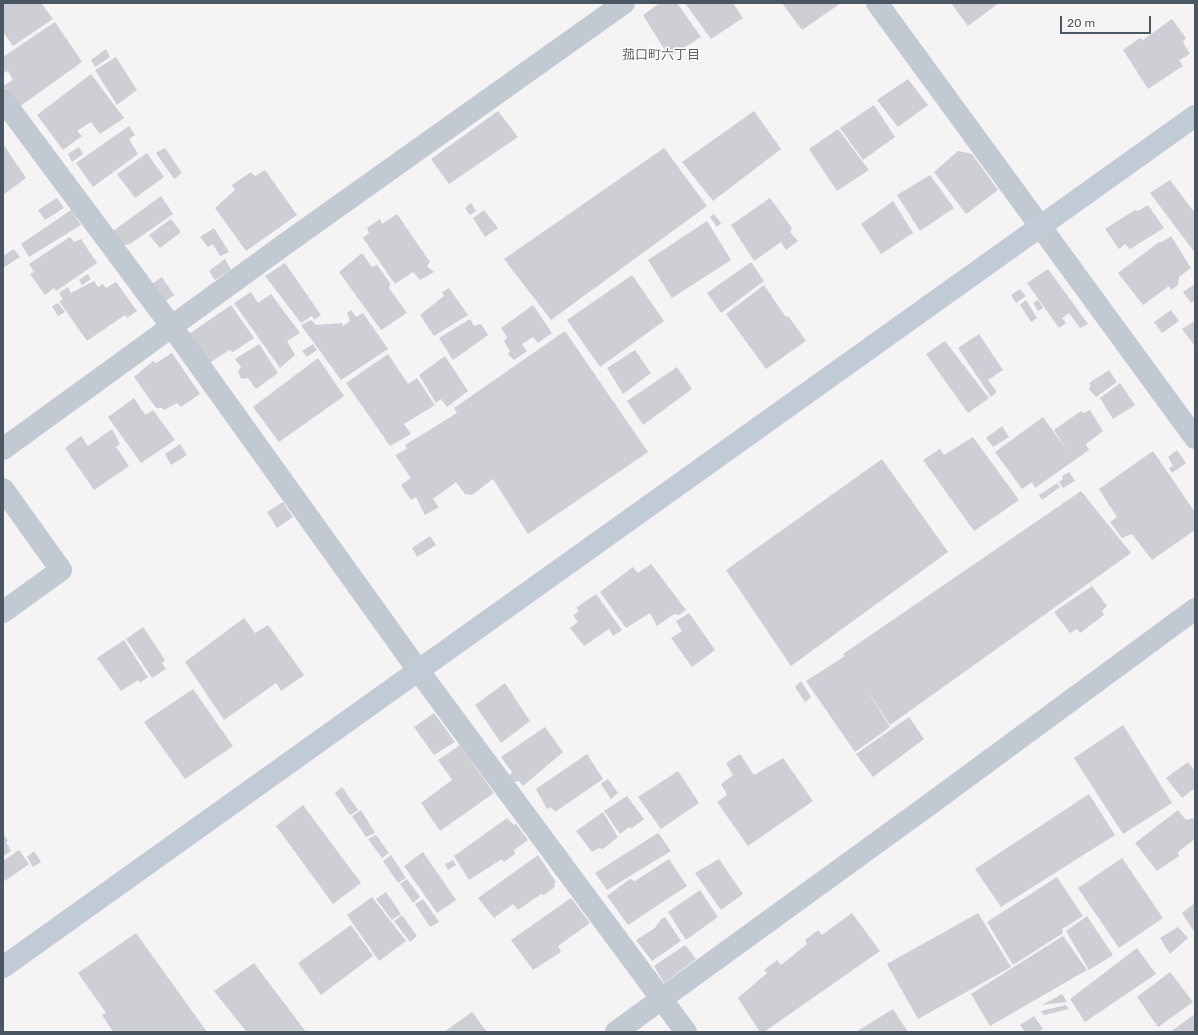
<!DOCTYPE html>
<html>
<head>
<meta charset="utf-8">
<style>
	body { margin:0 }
	#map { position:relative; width:1198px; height:1035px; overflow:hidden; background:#f5f3f3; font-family:Rubik,sans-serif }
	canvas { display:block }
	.frame { position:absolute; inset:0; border:4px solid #4a5661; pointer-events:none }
	.scale { position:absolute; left:1060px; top:16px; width:91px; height:18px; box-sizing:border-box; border:2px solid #4a5661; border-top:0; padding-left:5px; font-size:12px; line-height:14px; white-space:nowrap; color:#4a5661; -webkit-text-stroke:3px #fff; paint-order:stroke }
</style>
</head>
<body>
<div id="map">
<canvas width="1198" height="1035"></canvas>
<div class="frame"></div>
<div class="scale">20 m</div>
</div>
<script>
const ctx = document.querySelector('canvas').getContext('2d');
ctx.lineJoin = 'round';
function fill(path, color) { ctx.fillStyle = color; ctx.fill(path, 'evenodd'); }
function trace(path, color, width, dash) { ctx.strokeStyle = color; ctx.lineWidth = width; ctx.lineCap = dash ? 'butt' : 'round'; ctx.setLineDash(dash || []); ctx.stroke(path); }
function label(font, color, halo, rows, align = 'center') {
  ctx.font = font + ' Rubik,"Noto Sans JP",sans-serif'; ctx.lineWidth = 3; ctx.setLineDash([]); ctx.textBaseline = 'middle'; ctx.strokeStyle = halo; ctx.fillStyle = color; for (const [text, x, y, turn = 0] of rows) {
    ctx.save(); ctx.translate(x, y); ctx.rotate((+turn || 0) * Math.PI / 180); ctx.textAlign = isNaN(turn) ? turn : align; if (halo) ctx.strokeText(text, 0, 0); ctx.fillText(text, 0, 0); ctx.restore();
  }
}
fill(new Path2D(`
	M3,3H41L53,19L13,46L3,32Z
	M660,3H677L701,37L669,57L643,15Z
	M685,3H733L743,18L711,39Z
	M782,3H841L802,30Z
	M951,3H999L968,26Z
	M1172,19L1186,38L1183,42L1190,54L1179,60L1183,66L1148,89L1123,50L1140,38L1143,40Z
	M55,22L82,62L19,107L3,86L13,80L8,71L4,73L3,71V57Z
	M106,49L110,57L95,67L91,60Z
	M116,57L137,90L117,105L95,70Z
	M91,74L124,118L100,134L91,122L77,131L82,136L63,150L37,115Z
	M908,79L928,105L898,127L877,100Z
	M874,105L895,137L863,160L840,128Z
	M498,111L518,137L449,184L431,159Z
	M754,111L781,149L713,201L682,162Z
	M129,126L135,135L129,139L138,154L93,187L76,163Z
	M838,129L869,170L837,191L809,149Z
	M3,144L26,178L3,195Z
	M79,147L83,154L72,162L68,154Z
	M165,148L182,173L174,179L156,153Z
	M664,148L707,206L551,320L504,259Z
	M958,151L972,154L998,190L966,214L934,172Z
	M147,153L164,177L135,198L117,174Z
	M265,170L297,215L246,251L215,208L235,190L232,185L251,172L255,176Z
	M930,175L954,208L920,231L897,195Z
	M1170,180L1195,213V253L1150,193Z
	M161,196L173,214L130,244L123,245L113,231Z
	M57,198L64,208L45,220L38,210Z
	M770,198L792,228L790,232L798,241L786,250L781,242L754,261L731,225Z
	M893,201L913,233L881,254L861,224Z
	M471,203L476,211L470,215L465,208Z
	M1148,205L1164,228L1130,249L1125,244L1119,249L1105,229L1135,210L1138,211Z
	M71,210L81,225L29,257L21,244Z
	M484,210L498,228L485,237L473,218Z
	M397,214L430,262L427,266L434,272L420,280L413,272L395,284L363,238L369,233L367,228L380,219L382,224Z
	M714,214L721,223L717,227L710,217Z
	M171,219L181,232L160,248L149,235Z
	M707,221L731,260L672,298L648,260Z
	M214,228L229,252L220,256L213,244L208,247L200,237Z
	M1171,236L1191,268L1179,277L1178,285L1171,290L1169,286L1143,305L1118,273L1159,242H1162Z
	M70,237L74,242L81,239L97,263L56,291L54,288L45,295L30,274L34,272L29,264Z
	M14,249L20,257L3,268V256Z
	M362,253L372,267L377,265L390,283L389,288L407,313L381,330L339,272Z
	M225,259L231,270L215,280L209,271Z
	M751,262L764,281L721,313L707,293Z
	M285,263L321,315L314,320L312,316L301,323L265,276Z
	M1048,269L1088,324L1080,328L1069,313L1062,318L1066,323L1059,328L1027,283Z
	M88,274L91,279L82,285L79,280Z
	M632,275L664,321L600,367L567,320Z
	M162,277L174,295L163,303L151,285Z
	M94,281L98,287L103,284L106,288L116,282L137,311L127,318L125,315L87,341L59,301L63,299L59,293L68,287L71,293Z
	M1195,284V300L1191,303L1183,292Z
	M764,285L785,316L789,317L806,341L766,369L726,314Z
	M449,288L468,315L434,336L420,315L444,296L442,292Z
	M1020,289L1026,296L1016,303L1011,295Z
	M251,292L258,303L271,294L300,333L287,341L295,355L280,368L234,303Z
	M1026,300L1037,318L1031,322L1020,305Z
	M1038,300L1043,308L1038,311L1033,303Z
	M58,303L65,312L58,316L52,306Z
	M231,305L254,338L233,352L229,350L208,364L189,334Z
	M533,305L552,333L538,343L533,337L522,344L527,351L514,360L508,354L510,351L504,341L507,337L501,328Z
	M351,310L356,317L363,313L388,349L341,380L301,325L311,320L316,325L342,323L343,326L350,321L347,313Z
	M1171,310L1179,321L1162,333L1154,322Z
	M470,319L474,326L481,324L488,335L453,360L439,338Z
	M1195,321V346L1182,329Z
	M565,331L648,452L528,534L493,479L472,495L465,494L456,482L433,499L439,507L425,515L416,497L411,500L401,485L411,478L395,455L407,449L405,445L457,413L454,408Z
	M979,334L1003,370L988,380L997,392L991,397L958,348Z
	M945,341L989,398L968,413L926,354Z
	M259,344L278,373L256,389L248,378L241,379L238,371L241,367L235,359Z
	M313,344L317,350L307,357L302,351Z
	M635,350L651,373L623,394L607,368Z
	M172,353L200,394L181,407L177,403L164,410L162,408H156L134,377L153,361L156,363Z
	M388,354L408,384L417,378L435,405L404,424L411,434L390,446L346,383Z
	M445,356L468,391L447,407L441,399L436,403L419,375Z
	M318,358L344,396L279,442L253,407Z
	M677,367L692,389L643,425L627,401Z
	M1109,370L1117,382L1096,397L1089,389L1091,385L1089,383Z
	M1120,383L1135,405L1113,419L1100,398Z
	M134,398L145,415L153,410L175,440L141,463L108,417Z
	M1090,410L1103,431L1086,444L1089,450L1035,488L1032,482L1022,489L995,452L1043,417L1068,452L1054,430L1081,411L1084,413Z
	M1002,426L1009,437L993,447L986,438Z
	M112,429L120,444L116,447L129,466L94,490L65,448L81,436L88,446Z
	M973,437L1019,500L974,531L923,460L940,449L944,455Z
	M180,444L187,455L171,465L165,454Z
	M1177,450L1186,463L1172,473L1169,468L1173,466L1168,457Z
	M1153,451L1195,512V530L1152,560L1132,534L1122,538L1110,522L1117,517L1099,489Z
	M882,459L948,552L791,666L726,570Z
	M1069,472L1075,481L1063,488L1059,482L1063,479L1062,476Z
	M1057,483L1060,487L1042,500L1039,495Z
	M1081,491L1131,553L890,725L864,686L890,727L855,752L806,681L845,656L843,654Z
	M283,502L293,517L277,528L267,512Z
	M430,536L436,545L417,557L412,548Z
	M651,564L686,610L679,615L674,614L657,626L650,613L626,628L600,592L633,567L638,573Z
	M1092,586L1107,606L1102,611L1104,615L1080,633L1077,629L1070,633L1054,612Z
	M596,594L622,630L613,636L609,629L584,646L570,628L578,622L573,615L578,612L577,607Z
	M689,613L715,650L692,667L671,638L682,631L676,621Z
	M244,618L255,633L268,625L304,675L281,691L276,683L224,720L185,662Z
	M143,627L165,660L162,663L166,669L152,678L126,639Z
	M124,640L148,677L140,683L138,680L121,691L97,658Z
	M801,681L811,697L805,702L795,687Z
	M505,683L530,721L501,743L475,705Z
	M193,689L233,746L185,779L144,722Z
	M434,713L455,742L434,755L414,727Z
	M909,717L924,739L873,777L856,754Z
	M1123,725L1172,803L1123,834L1074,758Z
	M545,727L563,752L523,786L519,781L514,782L509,776L512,772L501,757Z
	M460,745L494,793L440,831L421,803L452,780L438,760Z
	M587,754L603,779L555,812L551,807L547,809L536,789Z
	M740,754L754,775L783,758L813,801L748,846L717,802L727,795L721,784L733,775L726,763Z
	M1188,762L1195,771V788L1182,798L1166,778Z
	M678,771L699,803L661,829L638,797Z
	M608,779L618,793L611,799L601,784Z
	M342,787L358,810L350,815L335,793Z
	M1089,794L1115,835L1001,907L975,869Z
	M627,796L644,819L632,828L629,827L620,834L604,811Z
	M303,805L361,883L333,904L276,826Z
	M361,810L375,833L366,837L352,816Z
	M1178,810L1186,820L1193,818L1195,822V839L1178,852L1179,856L1157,871L1135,843Z
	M603,812L618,837L603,849L599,848L592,852L576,831Z
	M507,818L514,825L516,824L528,840L514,850L515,854L504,862L502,859L469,880L454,856Z
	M3,833L8,841L6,842L11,851L3,856Z
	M658,833L671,851L607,890L595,873Z
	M376,835L389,853L382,858L368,839Z
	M19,850L29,864L5,881L3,878V861Z
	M34,851L41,862L33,867L27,857Z
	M423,852L456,900L437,913L404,866Z
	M391,855L406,878L398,883L383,861Z
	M538,855L556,882L554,884L555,887L544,895L541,894L518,910L513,904L494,918L478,898Z
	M1122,858L1163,918L1119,948L1078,888Z
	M669,859L687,886L628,925L607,896L630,879L635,881Z
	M719,859L743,894L721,910L695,873Z
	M453,860L456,865L448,870L445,864Z
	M1057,877L1083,916L1062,929L1063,933L1013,965L987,922Z
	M407,879L420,897L413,903L400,884Z
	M700,890L718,917L686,940L668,912Z
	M386,892L401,914L392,920L376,899Z
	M372,897L406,941L379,961L347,915Z
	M571,898L590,923L558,946L561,952L533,970L511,940Z
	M423,899L439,922L430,927L415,904Z
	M1195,903V933L1182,913Z
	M852,913L880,951L764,1032H760L738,998L767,973L764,970L777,960L781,965L807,944L805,940L818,930L822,935Z
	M978,913L1011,967L918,1019L887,964Z
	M402,915L417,936L410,942L394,921Z
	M1087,916L1113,955L1089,970L1066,931Z
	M665,917L681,941L652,961L636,940L655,928L661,919Z
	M351,925L373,956L321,995L298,963Z
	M1178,927L1188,938L1170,954L1160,938Z
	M136,933L207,1032H113L102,1015L106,1013L78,973Z
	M1063,936L1087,970L990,1026L971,994Z
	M685,945L696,959L664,983L654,966Z
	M1137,948L1156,974L1085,1022L1070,999Z
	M254,963L306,1032H245V1030L214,991Z
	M1170,972L1193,1002L1158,1027L1137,997Z
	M1062,994L1067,1002L1042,1005Z
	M1066,1005L1069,1009L1044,1015L1041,1011Z
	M893,1009L908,1032H856Z
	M472,1012L487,1032H444Z
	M1195,1014V1032H1170Z
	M1034,1016L1043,1029L1038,1032H1025L1020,1025Z`), '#cdcfd5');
trace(new Path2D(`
	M877,3L1195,438
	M3,100L172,327L418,670L686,1032
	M3,449L288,242L624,3
	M3,489L61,570L3,612
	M616,1032L926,807L1195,609`), '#c1cad2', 22);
trace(new Path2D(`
	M3,967L1195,116`), '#c1cbd6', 22);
label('13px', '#5f6368', '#fff', [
	["菰口町六丁目",661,55]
]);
</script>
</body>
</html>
